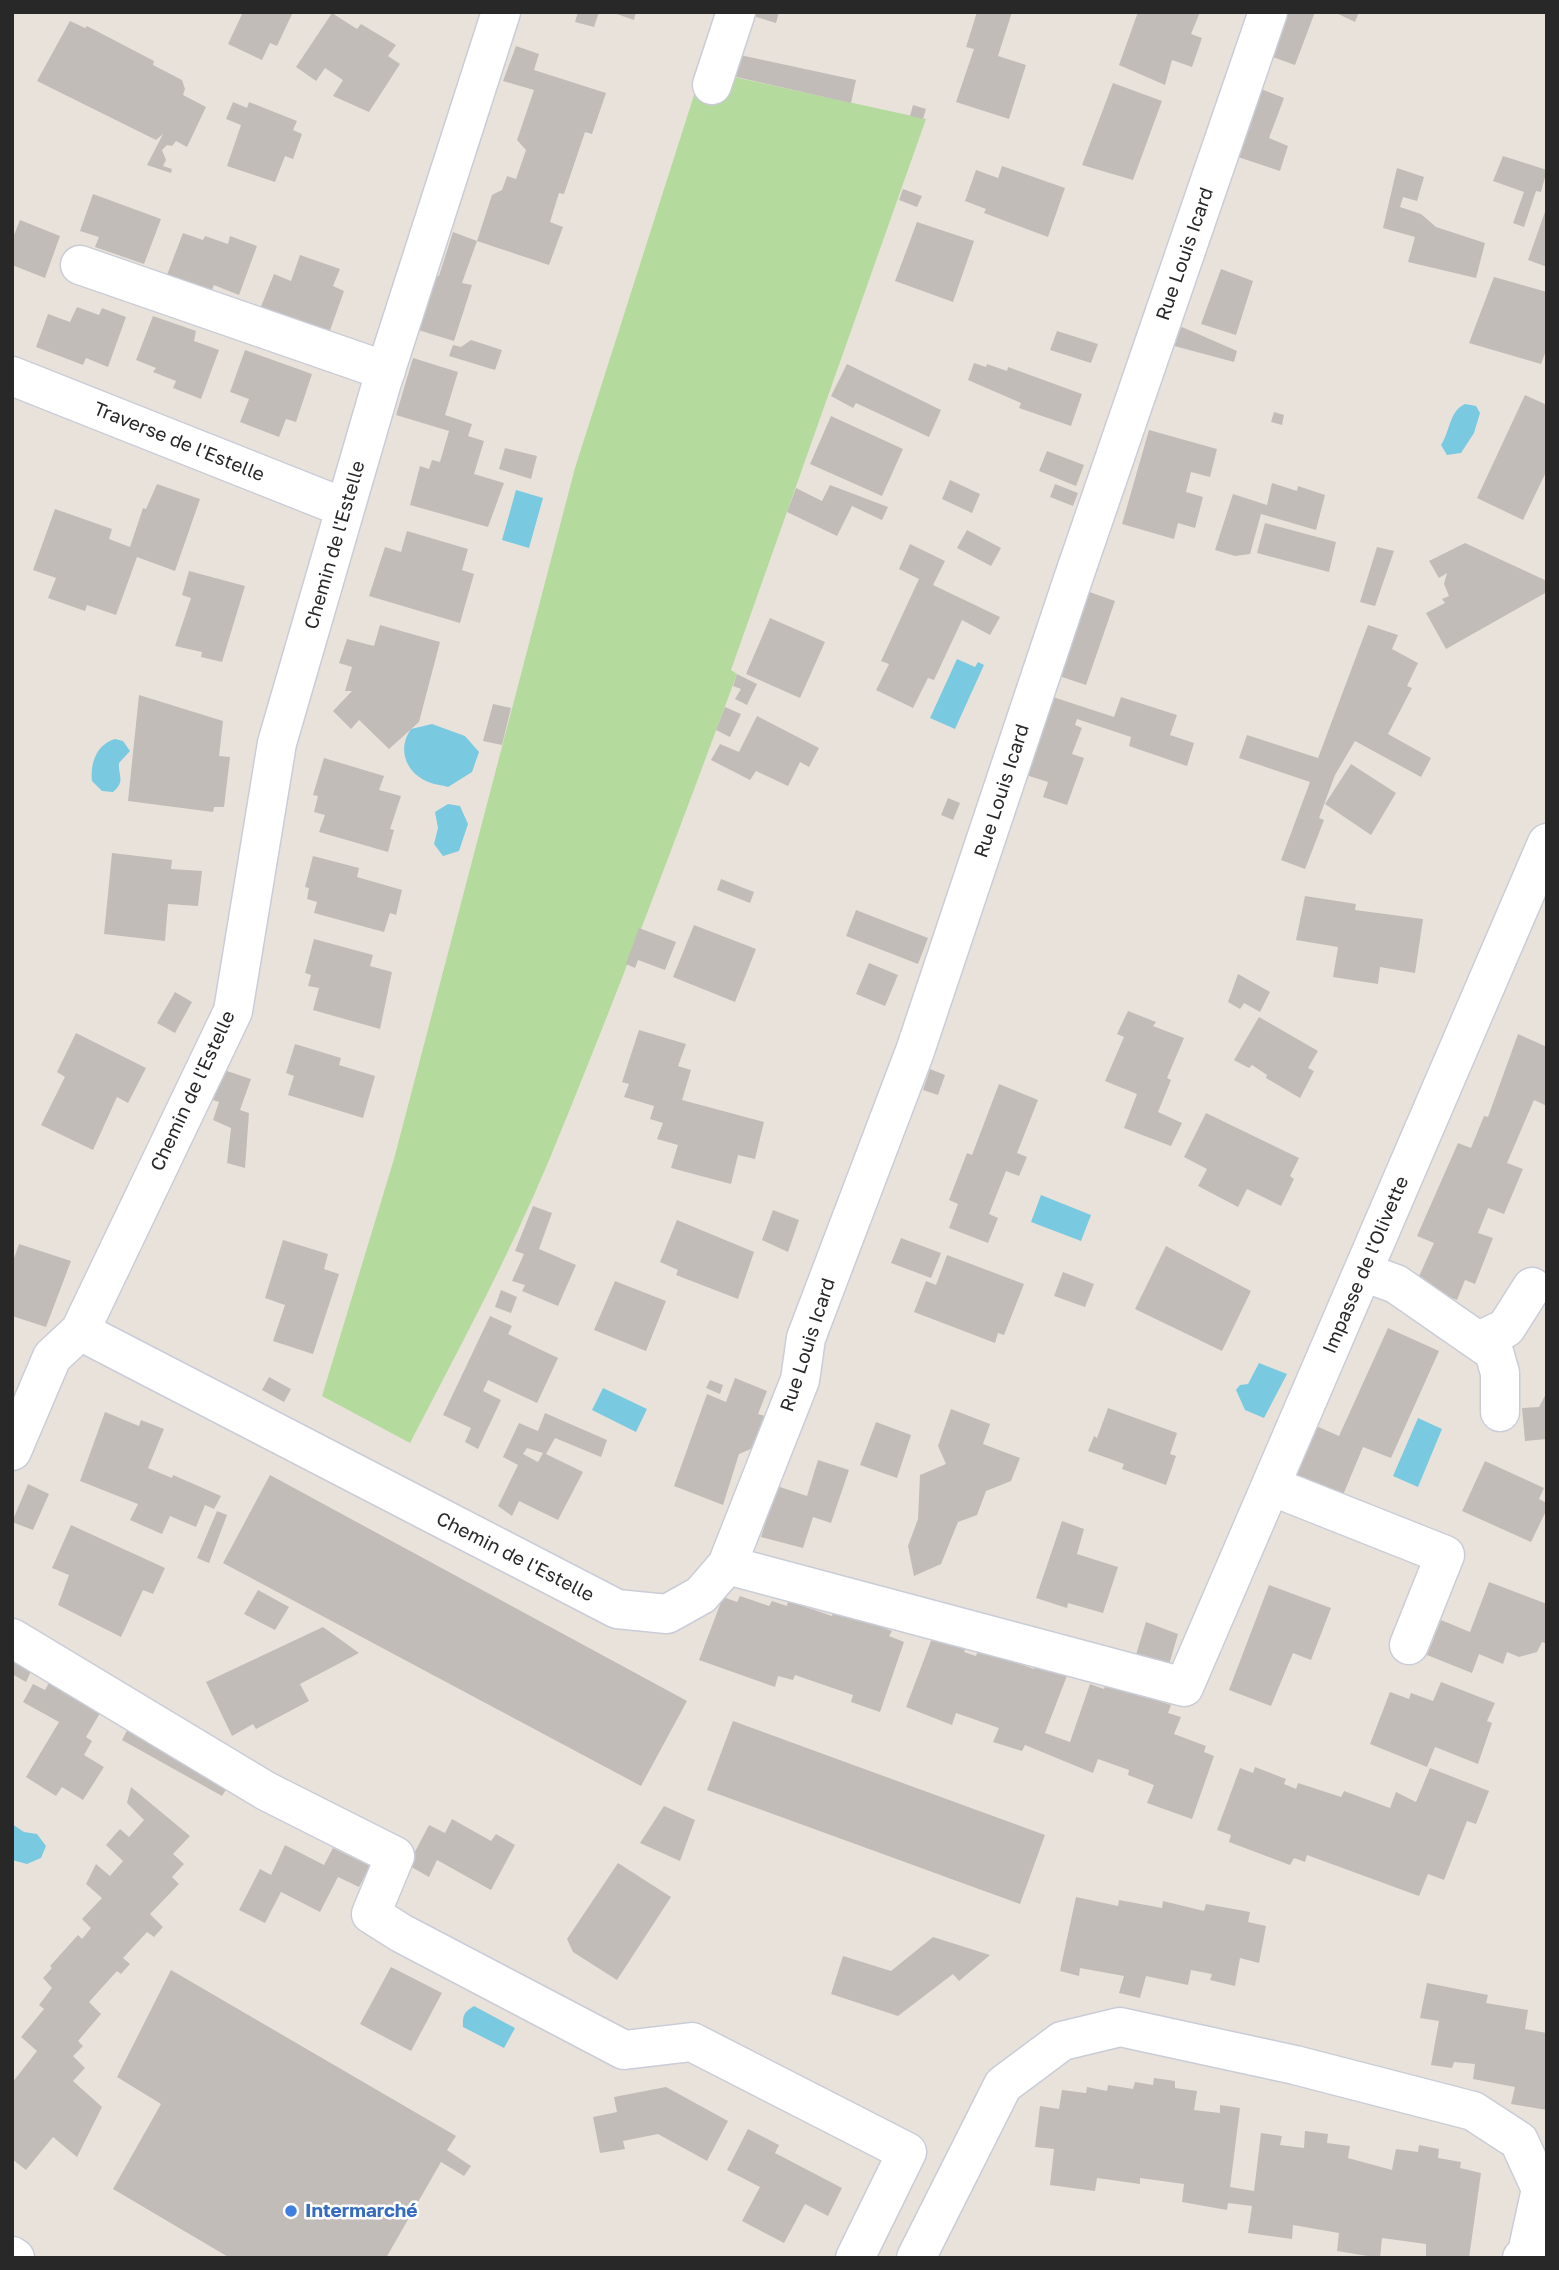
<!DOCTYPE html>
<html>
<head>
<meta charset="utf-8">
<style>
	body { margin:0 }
	#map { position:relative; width:1559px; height:2270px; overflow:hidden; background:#e9e2db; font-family:"Golos Text",sans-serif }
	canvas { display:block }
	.frame { position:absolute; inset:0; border:14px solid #282828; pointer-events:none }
</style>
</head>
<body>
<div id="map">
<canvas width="1559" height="2270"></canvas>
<div class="frame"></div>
</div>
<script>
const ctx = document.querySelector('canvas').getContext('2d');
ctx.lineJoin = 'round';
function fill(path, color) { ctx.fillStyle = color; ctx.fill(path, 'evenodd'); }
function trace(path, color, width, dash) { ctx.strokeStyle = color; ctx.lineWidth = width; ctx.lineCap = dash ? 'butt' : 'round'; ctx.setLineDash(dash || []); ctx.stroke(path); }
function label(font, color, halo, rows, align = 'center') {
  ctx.font = font + ' "Golos Text",sans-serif'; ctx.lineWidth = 5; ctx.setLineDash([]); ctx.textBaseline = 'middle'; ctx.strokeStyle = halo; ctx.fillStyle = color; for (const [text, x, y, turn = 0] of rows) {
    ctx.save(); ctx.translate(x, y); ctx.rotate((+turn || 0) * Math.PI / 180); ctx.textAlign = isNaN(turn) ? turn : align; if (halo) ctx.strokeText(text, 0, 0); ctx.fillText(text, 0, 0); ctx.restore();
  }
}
fill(new Path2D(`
	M702,70L926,119L731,670L737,674C677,836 616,998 550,1158C509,1256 459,1349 410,1443L322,1396L394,1159L575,468Z`), '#b5da9d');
fill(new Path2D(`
	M1465,404L1476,406L1480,413L1474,433L1461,453L1447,455L1441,445C1450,432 1449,411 1465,404Z
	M516,490L543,498L529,548L502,540Z
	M957,659L975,667L978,662L984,665L955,729L930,718Z
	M432,724L465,736L479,752L472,772L448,787C442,785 437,785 431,783C407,775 396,750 411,729Z
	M115,739L123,741L130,751L119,763C118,776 126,781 113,792L102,791L92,781C90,763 97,744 115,739Z
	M448,804L460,806L468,824L459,851L443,856L434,844L438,828L435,812Z
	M1041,1195L1091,1215L1081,1241L1031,1222Z
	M1259,1363L1287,1374L1264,1418L1245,1410L1236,1390L1240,1385L1248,1384Z
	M603,1388L647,1409L636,1432L592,1410Z
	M1418,1418L1442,1429L1418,1487L1393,1476Z
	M12,1824L24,1832L37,1834L46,1846L41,1858L27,1864L12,1860Z
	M474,2006L515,2028L504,2048L463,2027C463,2015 463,2013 474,2006Z`), '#79cae1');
fill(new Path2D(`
	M243,12H293L277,46L270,43L262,60L228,44Z
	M578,12H599L594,27L575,22Z
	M611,12H636L634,20Z
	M754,12H779L776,23L753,16Z
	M977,12H1012L998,56L1026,65L1009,119L956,102L974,49L966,47Z
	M1138,12H1200L1191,34L1202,38L1192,67L1172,60L1165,85L1119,65Z
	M1283,12H1315L1295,65L1267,55Z
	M1334,12H1359L1355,22Z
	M332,13L357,29L361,24L396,45L388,56L400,64L369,112L333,96L343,80L325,68L316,81L296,67Z
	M70,21L85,28L87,26L154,61L153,65L182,80L185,89L183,95L206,107L187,147L176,141L172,146L167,145L162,150L166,160L163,166L172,169L171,173L147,165L163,134L156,140L37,81Z
	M516,46L539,54L534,70L606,93L592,134L585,132L564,194L559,193L550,222L563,227L549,265L477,241L492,195L502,190L507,176L516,179L526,150L517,140L534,90L503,81Z
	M740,55L856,80L851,103L732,76Z
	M1113,83L1162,101L1133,180L1082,165Z
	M1256,87L1284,98L1269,138L1288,146L1280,171L1232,155Z
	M233,102L247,108L249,102L297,121L293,130L302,134L293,159L285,156L275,182L227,166L241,125L226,119Z
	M913,105L926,109L923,119L910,116Z
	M1503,156L1547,170L1541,192L1536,191L1524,227L1513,223L1524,192L1493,181Z
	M1002,166L1065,188L1048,237L984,213L986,209L965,201L976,170L998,178Z
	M1397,168L1424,177L1417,201L1403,197L1400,207L1421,214L1436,227L1485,243L1476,278L1408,262L1415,237L1383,228Z
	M903,189L922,196L917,207L899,200Z
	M93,194L161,219L144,264L95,247L99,237L80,231Z
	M1546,209H1547V267L1528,260Z
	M20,220L60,236L45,278L12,265V240Z
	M917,222L974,241L953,302L895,281Z
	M453,232L477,241L462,283L472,285L454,341L418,330L434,275L439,276Z
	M183,233L203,240L205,236L228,244L230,236L257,246L239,295L214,285L211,292L167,275Z
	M300,255L340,269L333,286L344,291L327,339L258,314L274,274L291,281Z
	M1221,269L1253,281L1236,335L1201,324Z
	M1494,277L1547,292V348L1541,364L1469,343Z
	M77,307L99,315L102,308L126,317L108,367L86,358L83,365L36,347L48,314L70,322Z
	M153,316L196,331L194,341L219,350L201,399L173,388L176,381L153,372L156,368L136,360Z
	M1182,327L1237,351L1234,362L1167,344Z
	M1057,331L1098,344L1091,363L1050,350Z
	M471,340L502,350L495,370L449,356L453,345L461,347Z
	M245,350L312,374L296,422L286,419L279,437L240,422L249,399L230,392Z
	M413,358L458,372L445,415L472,424L468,436L484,441L474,474L504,483L488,527L410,505L420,466L429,469L432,460L440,462L449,431L396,415Z
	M974,363L986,367L987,364L1007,371L1008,367L1082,394L1071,426L1019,408L1021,403L968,380Z
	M847,364L941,410L929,437L856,403L853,408L831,396Z
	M1525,395L1547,405V470L1523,520L1477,498Z
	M1274,412L1284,415L1282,425L1271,422Z
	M831,416L903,449L882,496L810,464Z
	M1149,430L1217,449L1210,477L1191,472L1186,492L1203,497L1195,528L1178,523L1174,539L1122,524Z
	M505,448L537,456L531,479L499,469Z
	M1047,451L1084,465L1076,486L1039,471Z
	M950,480L980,494L972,513L942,499Z
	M1272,483L1297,491L1298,486L1325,495L1316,530L1261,514L1250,554L1235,556L1215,550L1233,494L1267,505Z
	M157,484L200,499L175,571L137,557L116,615L87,605L85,611L48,598L56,578L33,570L55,509L112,529L109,539L130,547L143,508L146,509Z
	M1055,484L1078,493L1073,506L1050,497Z
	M830,485L888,507L882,520L852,506L837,536L787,512L796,488L822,501Z
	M1265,523L1336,542L1329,572L1257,553Z
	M967,530L1001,548L991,566L957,548Z
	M407,531L468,549L462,570L474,574L460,623L369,596L385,547L401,552Z
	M1465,543L1547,581V592L1446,649L1426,613L1445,603L1442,599L1449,596L1444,584L1447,573L1439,578L1429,561Z
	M910,544L945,561L933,585L1000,617L990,635L962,620L934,680L928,678L913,708L876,690L889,664L881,661L919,579L899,569Z
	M1377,547L1394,551L1375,606L1360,602Z
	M189,571L245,586L222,662L201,657L202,652L175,646L191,598L182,595Z
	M1081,589L1115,601L1086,685L1053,674Z
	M770,618L825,642L800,698L746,674Z
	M380,625L440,642L419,722L389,749L359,720L351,729L333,711L352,691H345L352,667L339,663L347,639L374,646Z
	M1368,625L1398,635L1392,649L1418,663L1407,686L1412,688L1388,734L1431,758L1421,777L1355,741L1335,775L1319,818L1324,820L1305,869L1281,860L1310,782L1239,758L1247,735L1318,758Z
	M737,674L757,684L747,705L735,699L741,689L733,686Z
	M139,695L223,721L219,756L230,757L224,807H214L213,812L128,801Z
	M1050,696L1114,717L1121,697L1177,715L1170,735L1194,743L1187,766L1129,746L1131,737L1077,719L1075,725L1082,728L1072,754L1084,758L1067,805L1043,797L1048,782L1026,775Z
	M493,704L511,708L502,745L483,741Z
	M725,707L741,714L730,737L716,730Z
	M757,716L819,748L809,767L800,762L788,786L756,771L750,780L711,760L720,744L739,752Z
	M324,758L384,776L379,790L401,796L390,829L394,830L388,852L319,832L325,815L314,812L318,796L313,795Z
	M1351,764L1396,793L1371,835L1325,804Z
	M948,798L960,803L953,820L941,815Z
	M112,853L172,860L171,869L202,871L198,906L168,904L165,941L104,934Z
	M313,856L359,868L357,877L402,890L396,915L390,913L384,932L314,913L317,902L307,899L309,888L305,887Z
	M721,879L754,892L750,903L717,890Z
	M1305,896L1356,904L1355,910L1423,919L1415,973L1380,967L1378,984L1333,977L1338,947L1296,940Z
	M856,910L928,938L918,964L846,936Z
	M694,925L756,949L735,1002L673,977Z
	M639,928L676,942L665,970L638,960L635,968L626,964Z
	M314,939L373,955L370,966L392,972L380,1029L313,1010L319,988L308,986L311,975L305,973Z
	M869,963L898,975L885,1006L856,994Z
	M1238,974L1270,992L1260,1012L1244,1003L1240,1009L1228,1002Z
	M175,992L192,1002L175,1033L157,1023Z
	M1128,1011L1156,1022L1153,1026L1184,1038L1167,1078L1171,1080L1158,1112L1182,1123L1171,1146L1124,1128L1137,1094L1105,1081L1124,1037L1117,1034Z
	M1259,1017L1318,1051L1308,1068L1314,1071L1300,1098L1266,1078L1267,1075L1252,1065L1249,1068L1234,1060Z
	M639,1030L686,1044L678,1066L691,1070L682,1100L764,1122L755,1159L738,1155L731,1184L671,1168L678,1145L657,1139L663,1123L650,1119L654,1106L624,1097L629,1084L622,1082Z
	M76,1033L146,1068L128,1103L117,1097L93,1150L41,1125L65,1077L57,1072Z
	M1518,1034L1547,1047V1106L1534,1100L1507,1163L1523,1169L1504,1214L1488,1208L1478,1233L1493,1238L1475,1284L1465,1280L1457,1300L1416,1283L1434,1243L1417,1236L1458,1143L1471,1148L1484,1116L1488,1117Z
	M295,1044L341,1058L339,1065L375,1076L363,1118L288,1095L294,1076L286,1073Z
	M930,1069L945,1075L938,1095L923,1090Z
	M224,1070L251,1079L240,1110L249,1113L245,1168L227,1163L231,1128L213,1120L219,1102L213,1100Z
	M999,1084L1038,1100L1017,1153L1027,1157L1019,1176L1006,1171L989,1214L998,1218L988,1243L949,1228L958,1204L949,1200L967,1153L972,1155Z
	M1206,1113L1299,1158L1290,1176L1294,1179L1281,1206L1247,1189L1238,1207L1198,1186L1207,1169L1184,1157Z
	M533,1206L552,1213L539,1249L576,1265L558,1306L522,1291L525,1285L512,1281L524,1254L515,1251Z
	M773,1210L799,1220L788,1252L762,1240Z
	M677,1220L754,1252L738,1299L676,1275L678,1270L660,1262Z
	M901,1238L941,1253L931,1278L891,1263Z
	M283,1240L328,1254L324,1269L339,1274L313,1354L273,1341L285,1305L265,1298Z
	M19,1244L71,1261L46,1327L12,1316V1264Z
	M1166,1246L1251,1291L1222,1351L1135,1309Z
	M947,1255L1024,1284L1004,1335L998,1333L995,1343L914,1312L926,1281L936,1285Z
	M1063,1272L1094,1284L1085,1307L1054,1296Z
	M615,1281L666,1301L646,1351L594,1330Z
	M501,1290L517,1297L511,1313L495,1307Z
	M490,1316L512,1326L508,1334L558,1358L537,1403L488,1380L483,1391L501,1400L478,1449L465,1442L471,1428L443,1415Z
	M1388,1328L1439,1351L1391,1458L1363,1447L1343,1495L1292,1473L1314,1425L1339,1436Z
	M269,1377L291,1389L284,1402L262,1390Z
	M735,1378L767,1391L758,1414L765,1416L753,1448L739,1454L723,1505L674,1486L707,1394L726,1402Z
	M710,1380L723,1385L720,1394L706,1388Z
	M1547,1392V1439L1525,1441L1522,1408L1539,1407Z
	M1108,1408L1177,1433L1170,1454L1176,1456L1166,1485L1122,1469L1124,1464L1088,1451L1094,1436L1097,1438Z
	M951,1409L990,1424L983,1444L1020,1458L1011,1481L986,1491L977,1515L958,1522L941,1564L914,1576L908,1546L918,1519L920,1475L946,1464L938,1446Z
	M105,1412L139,1426L141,1420L164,1429L148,1468L172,1478L173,1475L221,1496L214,1509L205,1505L196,1527L170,1516L162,1534L130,1520L138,1504L80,1481Z
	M545,1413L607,1440L601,1457L555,1438L546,1454L583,1472L558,1520L519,1501L512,1516L498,1506L518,1465L503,1457L519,1423L538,1431ZM527,1448L543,1453L538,1462L523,1454Z
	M876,1422L911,1435L897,1478L860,1465Z
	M818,1460L849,1470L831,1523L813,1517L803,1548L761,1537L777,1486L807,1496Z
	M1485,1461L1544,1488L1539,1499L1547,1503V1509L1531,1542L1462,1511Z
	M270,1475L687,1701L641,1786L223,1563Z
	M28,1484L49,1494L33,1530L12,1522Z
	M217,1511L227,1515L209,1563L197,1558Z
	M1062,1521L1084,1529L1077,1554L1118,1567L1103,1613L1068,1603L1067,1608L1036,1598Z
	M71,1525L165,1568L153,1594L143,1590L121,1637L58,1605L69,1575L52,1568Z
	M1489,1582L1547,1604V1644L1542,1642L1537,1652L1519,1657L1507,1652L1503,1664L1479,1654L1472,1673L1427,1655L1441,1620L1470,1632Z
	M1269,1585L1331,1608L1311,1660L1293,1653L1271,1706L1229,1690Z
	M258,1590L289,1607L275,1630L244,1614Z
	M740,1596L769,1606L772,1601L787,1606L788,1601L832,1616L834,1609L892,1631L889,1636L904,1642L880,1712L851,1702L853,1695L795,1675L793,1680L778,1676L775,1687L699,1660L723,1597L737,1602Z
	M1146,1622L1178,1634L1168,1668L1135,1658Z
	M323,1627L359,1653L300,1684L309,1701L256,1729L253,1724L232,1736L206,1682Z
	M934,1633L967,1645L964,1652L976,1656L981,1642L1014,1654L1011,1661L1034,1669L1036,1661L1068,1673L1045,1733L1070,1742L1090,1684L1104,1689L1106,1682L1171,1705L1168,1713L1181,1717L1174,1734L1206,1746L1204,1752L1214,1756L1192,1819L1147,1803L1154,1785L1128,1775L1129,1770L1098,1759L1093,1773L1025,1745L1022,1751L993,1742L999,1728L956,1713L952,1725L906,1707Z
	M12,1655L33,1667L26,1682L12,1674Z
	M52,1677L103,1708L86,1737L92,1741L84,1755L104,1767L83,1800L62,1787L56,1796L26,1777L59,1722L23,1702L33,1684L45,1690Z
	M1441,1682L1495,1703L1487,1721L1492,1723L1478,1764L1435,1747L1427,1767L1370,1744L1390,1692L1409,1699L1411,1693L1433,1701Z
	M132,1721L231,1782L222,1796L122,1740Z
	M733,1721L1045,1835L1020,1904L707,1790Z
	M1255,1767L1286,1779L1284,1784L1296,1789L1298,1783L1341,1797L1344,1791L1390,1808L1396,1792L1416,1802L1430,1768L1489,1791L1476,1824L1467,1821L1444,1880L1428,1874L1419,1896L1307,1855L1305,1862L1294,1858L1290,1865L1229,1842L1231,1835L1217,1830L1240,1768L1253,1773Z
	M131,1787L190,1836L173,1854L184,1864L172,1877L179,1884L150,1914L163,1927L154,1937L147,1932L123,1958L130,1964L121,1974L117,1971L89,2002L101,2014L78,2041L83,2046L73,2056L85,2068L73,2081L102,2107L77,2157L53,2137L26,2170L12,2159V2083L37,2051L21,2037L44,2009L39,2005L52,1988L43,1978L52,1968L50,1966L78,1935L82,1939L91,1928L82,1919L102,1898L86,1884L96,1864L110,1876L123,1861L106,1845L120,1829L129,1837L144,1820L127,1803Z
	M664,1806L695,1820L680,1861L640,1843Z
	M452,1819L491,1841L496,1834L515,1845L491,1890L437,1860L429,1877L408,1865L429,1825L445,1833Z
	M285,1845L324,1865L333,1848L370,1866L359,1887L338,1877L320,1912L281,1892L265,1923L239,1910L260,1869L271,1875Z
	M618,1863L671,1897L617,1980L573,1952L567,1939Z
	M1076,1897L1118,1906L1119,1900L1162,1908L1163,1901L1204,1911L1206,1904L1250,1912L1248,1922L1266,1926L1259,1963L1240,1958L1235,1986L1210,1980L1212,1974L1191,1970L1188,1985L1146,1976L1140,1998L1119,1993L1124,1976L1080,1968L1079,1976L1060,1971Z
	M933,1937L990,1955L959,1981L953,1974L898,2016L831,1994L843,1956L891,1971Z
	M391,1967L442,1993L411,2051L360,2024Z
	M171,1970L456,2136L447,2150L471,2166L464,2176L441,2162L386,2258H230L113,2189L161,2104L117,2077Z
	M1427,1983L1488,1995L1486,2003L1528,2010L1525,2029L1547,2033V2110L1511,2104L1515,2087L1473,2079L1475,2064L1454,2062L1452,2068L1431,2065L1439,2021L1420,2018Z
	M1154,2078L1175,2081V2088L1197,2091L1194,2110L1220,2113V2105L1240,2108L1230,2187L1254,2191L1261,2133L1282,2136L1280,2145L1304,2148L1305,2131L1328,2134L1327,2143L1350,2146L1348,2158L1392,2170L1396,2149L1418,2152L1419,2145L1439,2149L1438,2158L1461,2162L1460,2168L1481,2173L1469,2258L1426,2257V2244L1382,2238L1380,2258L1337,2251L1339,2233L1293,2225L1292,2239L1248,2233L1252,2206L1228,2203L1227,2210L1182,2202L1184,2184L1140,2178V2184L1097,2178L1095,2191L1050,2185L1054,2149L1035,2147L1040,2106L1059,2109L1062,2090L1086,2093L1087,2087L1107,2091L1108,2085L1133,2089L1135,2082L1153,2085Z
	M666,2087L728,2121L707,2161L658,2134L623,2141L625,2149L600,2153L593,2117L617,2112L614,2097Z
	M748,2129L779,2145L775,2153L842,2188L828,2216L805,2204L784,2243L742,2221L760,2187L727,2170Z`), '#c1bcb8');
const minor = new Path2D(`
	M501,12L382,382L277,743L233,1011L80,1331L617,1609L667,1614L701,1595L727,1565L800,1380L806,1338L915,1051L1072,582L1268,12
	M712,85L736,12
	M80,265L386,371
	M12,376L345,508
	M1363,1272L1396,1284L1494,1352L1500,1373V1412
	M1481,1340L1506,1328L1532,1287
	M12,1451L52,1357L80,1331
	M1271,1486L1445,1555L1409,1645
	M727,1565L1184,1687L1547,843
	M12,1638L266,1791L395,1856L371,1914L401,1933L624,2050L692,2042L907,2152L855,2258
	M12,2256L15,2258
	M916,2258L1003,2085L1062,2041L1120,2027L1295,2065L1473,2111L1519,2141L1541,2189L1527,2253L1522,2258`);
trace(minor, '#cacdd8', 41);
trace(minor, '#fff', 38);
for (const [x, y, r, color] of [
	[291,2211,7,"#3f7fe0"]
]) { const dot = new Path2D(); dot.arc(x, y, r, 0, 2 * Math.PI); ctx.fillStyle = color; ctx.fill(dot); trace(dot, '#fff', 2.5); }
label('19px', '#282828', '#fff', [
	["Rue Louis Icard",1185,254,-71],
	["Traverse de l'Estelle",179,442,22],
	["Chemin de l'Estelle",335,545,-74],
	["Rue Louis Icard",1002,791,-72],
	["Chemin de l'Estelle",193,1091,-65],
	["Impasse de l'Olivette",1366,1265,-67],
	["Rue Louis Icard",808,1345,-72],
	["Chemin de l'Estelle",515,1557,27]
]);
label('bold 19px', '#366cbe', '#fff', [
	["Intermarché",305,2211]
], 'left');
</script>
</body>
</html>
